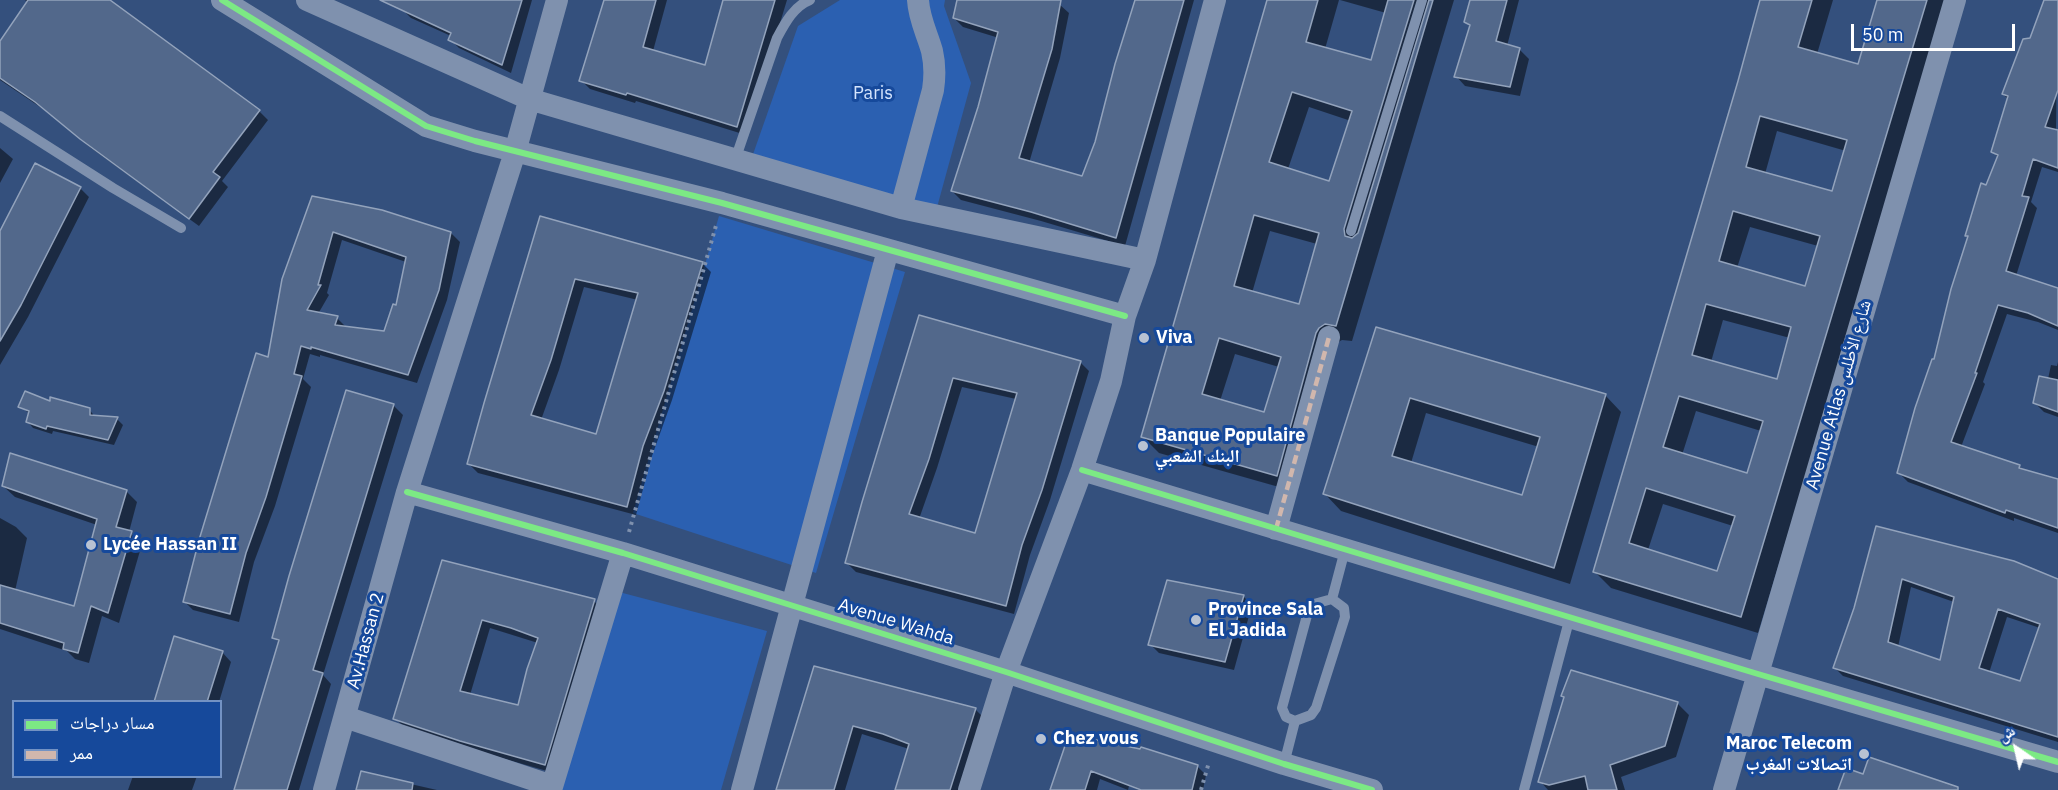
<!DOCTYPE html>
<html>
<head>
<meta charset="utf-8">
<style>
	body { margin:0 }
	#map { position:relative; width:2058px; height:790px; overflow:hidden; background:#34507d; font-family:"IBM Plex Sans","Noto Naskh Arabic",sans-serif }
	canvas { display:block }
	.legend { position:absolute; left:12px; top:700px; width:210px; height:78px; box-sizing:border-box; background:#16499b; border:2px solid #7392c3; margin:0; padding:8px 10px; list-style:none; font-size:18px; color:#fff }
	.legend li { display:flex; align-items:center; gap:12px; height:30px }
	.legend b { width:30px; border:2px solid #7392c3 }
	.north { position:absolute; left:1986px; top:718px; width:60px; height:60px; -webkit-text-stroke:4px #16499b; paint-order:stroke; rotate:326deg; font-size:16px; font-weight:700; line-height:24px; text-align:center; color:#fff }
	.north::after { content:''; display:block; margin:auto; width:21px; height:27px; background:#fff; clip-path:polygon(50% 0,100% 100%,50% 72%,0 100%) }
	.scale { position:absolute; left:1851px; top:24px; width:164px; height:27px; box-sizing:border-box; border:3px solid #fff; border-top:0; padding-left:8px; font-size:18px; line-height:21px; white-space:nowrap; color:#fff; -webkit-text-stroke:4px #16499b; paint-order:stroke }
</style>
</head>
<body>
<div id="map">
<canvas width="2058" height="790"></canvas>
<ul class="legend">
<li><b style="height:8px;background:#7ce984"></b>مسار دراجات</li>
<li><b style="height:8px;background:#d1b7ad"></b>ممر</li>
</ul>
<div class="north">ش</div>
<div class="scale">50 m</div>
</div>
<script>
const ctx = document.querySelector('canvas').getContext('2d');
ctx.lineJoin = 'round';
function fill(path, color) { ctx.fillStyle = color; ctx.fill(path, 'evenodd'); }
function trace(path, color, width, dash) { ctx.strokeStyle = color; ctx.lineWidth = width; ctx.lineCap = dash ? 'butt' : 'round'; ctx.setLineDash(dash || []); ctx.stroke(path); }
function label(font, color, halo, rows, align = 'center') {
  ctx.font = font + ' "IBM Plex Sans","Noto Naskh Arabic",sans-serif'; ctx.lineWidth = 6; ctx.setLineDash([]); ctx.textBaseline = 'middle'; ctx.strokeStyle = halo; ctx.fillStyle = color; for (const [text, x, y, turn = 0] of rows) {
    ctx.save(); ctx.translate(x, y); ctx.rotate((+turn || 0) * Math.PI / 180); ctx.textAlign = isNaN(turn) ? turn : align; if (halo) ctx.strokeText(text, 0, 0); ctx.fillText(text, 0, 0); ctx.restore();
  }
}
fill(new Path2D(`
	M840,0H945L944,6L971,83L936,211L751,160L798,26Z
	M719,216L905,272L816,573L633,513Z
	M619,592L767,631L721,790H559Z`), '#2b60b1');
fill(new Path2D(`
	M25,0H108L259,111L268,120L222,181L228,187L199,226L91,148L46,111L0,80V44L28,3Z
	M399,0H532L511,73L459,48L450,39L451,36L411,18L402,9Z
	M605,0H667L653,51L706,67L725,0H787L746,135L636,101L635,103L590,89L581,80Z
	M959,0H1050L1059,4L1069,13L1060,58L1029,163L1083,178L1096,143L1138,0H1194L1125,246L1041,221L961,200L952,191L979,108L999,38L963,27L954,18Z
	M1268,0H1339L1325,49L1372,62L1386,13L1340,0H1454L1352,341L1342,340L1335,344L1293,491L1159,453L1142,436ZM1309,107L1351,121L1330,183L1288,169ZM1270,231L1317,244L1300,306L1252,293ZM1235,354L1279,367L1265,414L1220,401Z
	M1472,0H1519L1507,46L1519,49L1529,59L1520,96L1465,86L1456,76L1471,28L1466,22Z
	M1762,0H1833L1817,54L1859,66L1879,0H1948L1906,143L1758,633L1611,588L1595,572ZM1777,131L1846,151L1834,193L1765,174ZM1750,227L1818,246L1806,288L1737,268ZM1723,320L1790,338L1778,381L1711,362ZM1696,411L1761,431L1748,475L1682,455ZM1663,504L1733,526L1718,573L1648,550Z
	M2045,0H2058L2056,130L2058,172L2042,167L2031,202L2037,208L2016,276L2058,289V330L2038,322L2007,314L1983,382L1985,384L1961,447L2020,467L2024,471L2058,480V533L2014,518V521L1908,482L1899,473L1935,361L1969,238L1966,235L1999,158L1992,151L2008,99L2003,94L2031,39Z
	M0,148L13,159L0,183Z
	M80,188L89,197L28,317L0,365V236Z
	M313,197L451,233L460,242L447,300L417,383L320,355V357L310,354L303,379L311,387L275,506L254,562L239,622L193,610L184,601L270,359ZM342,240L406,262L397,307L385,332L346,327L337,318L318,314L329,295L327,293Z
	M541,218L702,263L711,272L672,400L652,456L636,515L478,473L469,464ZM584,287L638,300L597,436L541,420L559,370Z
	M920,317L1080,362L1089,371L1050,500L1030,555L1014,614L856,572L847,563ZM962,387L1016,399L976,535L919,519L937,468Z
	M1377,329L1605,395L1621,412L1570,584L1341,511L1325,494ZM1426,413L1539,447L1523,497L1411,463Z
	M2058,362V417L2044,412L2035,403L2048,379L2051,365L2057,366Z
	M347,391L394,406L403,415L323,675L331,684L299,790H235L280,643L274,637Z
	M51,404L89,409L95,417L117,419L123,425L114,445L53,431L52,434L33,428L28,422L30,414L20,406Z
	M3,486L126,491L137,502L129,532L142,544L119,623L102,616L89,663L75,659L67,651L0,629V518L16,527L27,538L15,591L75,608L97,525L15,497Z
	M1877,527L2058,581V742L1843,676L1834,667L1855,609ZM1911,587L1954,602L1941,662L1898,647ZM2007,617L2040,628L2021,683L1989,673Z
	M443,562L594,601L603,610L554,773L470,749L404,727L395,718ZM490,628L538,643L519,707L470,695Z
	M1243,596L1252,605L1234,670L1159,653L1150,644Z
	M222,652L231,662L219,702H156Z
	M815,668L975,709L984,718L963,790H897L909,749L862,734L845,790H777Z
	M1565,698L1677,703L1689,715L1676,757L1621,777L1625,790H1548L1540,781Z
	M1070,736L1197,766L1206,775L1203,790H1139L1129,786L1128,790L1100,779L1097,790H1051Z
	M362,773L437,790H357Z
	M133,776H197L192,790H128Z`), '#0007');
const building = new Path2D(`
	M28,0H110L260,110L213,172L220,177L189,219L80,139L35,102L0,78V41Z
	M380,0H522L502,65L448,40L451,33Z
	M604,0H656L643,47L705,65L723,0H775L737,127L627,93L626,95L579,81Z
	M957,0H1061L1052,49L1019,158L1082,176L1095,142L1115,64L1135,0H1184L1116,238L1031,212L951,191L978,107L998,32L953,18Z
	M1267,0H1318L1306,42L1371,60L1388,0H1414L1344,229L1345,236L1352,238L1358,233L1429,0H1433L1336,326L1325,324L1319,328L1316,333L1277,476L1141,437ZM1292,92L1352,111L1329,181L1269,162ZM1254,215L1319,233L1299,304L1234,286ZM1219,338L1281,357L1264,412L1202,394Z
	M1470,0H1507L1496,41L1520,48L1510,87L1454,77L1470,25L1464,22Z
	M1760,0H1812L1798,47L1858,64L1877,0H1927L1741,617L1593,572L1738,81ZM1760,116L1847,140L1832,191L1746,167ZM1733,211L1820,236L1805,286L1719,261ZM1706,304L1791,327L1777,379L1692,355ZM1679,396L1763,421L1747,473L1663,447ZM1646,488L1735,516L1717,571L1629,543Z
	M2044,0H2058V90L2045,127L2058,130V168L2033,159L2022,196L2029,197L2006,271L2058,288V326L2028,313L1998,305L1975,373H1977L1951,442L2020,465L2019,468L2058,479V528L2006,510L2005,513L1897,473L1915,408L1932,359H1934L1951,289L1968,236H1965L1981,183L1986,185L1998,155L1991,152L2008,96L2002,94L2023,39L2030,38Z
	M35,163L81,187L21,305L0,341V231Z
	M312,196L382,210L451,232L439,290L408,375L311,347V349L301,346L294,374L302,376L266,497L246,553L230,614L183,602L199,540L256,353L268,357L282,279ZM333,232L406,257L396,305L393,304L384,331L335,325L338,316L307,310L321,285H318Z
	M540,216L703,262L664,391L643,446L627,507L467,464L484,403ZM575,279L638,293L596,434L531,415L551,360Z
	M919,315L1081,361L1042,490L1022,545L1006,606L845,563L862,502ZM953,378L1017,393L975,533L909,514L929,459Z
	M1376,327L1606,394L1554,568L1323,494ZM1410,398L1540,437L1522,495L1392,456Z
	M2039,376L2058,380V412L2033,403Z
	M346,390L394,404L313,670L323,673L287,790H234L279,640L272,638L289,576Z
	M25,391L50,401V397L90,408V415L118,417L108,440L47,426L46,429L26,422L29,411L18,407Z
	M10,453L127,490L116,527L132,531L108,613L91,606L78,653L63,649L64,643L0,623V585L74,606L97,519L2,486Z
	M1876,526L2014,561L2058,579V737L1833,668L1854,608ZM1902,579L1954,597L1940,660L1888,642ZM1998,609L2040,624L2020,681L1979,668Z
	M442,560L595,599L545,765L460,741L393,719ZM482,620L511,628L538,638L527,669L518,705L460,691Z
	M1167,580L1244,595L1225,662L1148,645Z
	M174,636L223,651L207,702H154Z
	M814,666L976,708L950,790H895L909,744L883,734L853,726L834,790H776Z
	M1571,670L1678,702L1665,746L1610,765L1617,790H1588L1585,776L1549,785L1538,782L1564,697L1561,696Z
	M1069,734L1140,749L1141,747L1198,765L1192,790H1141L1091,771L1085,790H1050Z
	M1869,757L1958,787V790H1838L1846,768L1863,774Z
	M361,771L413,783L412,790H356Z`);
fill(building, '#52688b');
trace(building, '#93a3bc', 1.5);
trace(new Path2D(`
	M629,532L717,222
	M1201,790L1209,762`), '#7f91ae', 4, [3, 4.5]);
trace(new Path2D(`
	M0,116L113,188L181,228
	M735,160L777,38C785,23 794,6 810,0
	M1351,231L1422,0
	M1332,599L1344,608L1345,617L1316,708L1311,715L1295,721L1286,717L1282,708L1309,608L1314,604Z
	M1332,599L1345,550
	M1284,764L1295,721
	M1524,790L1570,617`), '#7f91ae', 10);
trace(new Path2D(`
	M222,0L426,126L475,141L722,203L1125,316
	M307,0L529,99L901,208L1145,260
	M901,208L933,90C935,77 935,64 932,51C927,33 919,19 918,0
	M1082,470L1758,674L2058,762
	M407,492L623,553L1006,672L1284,764L1372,790
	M1276,529L1329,337
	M345,717L552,786
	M324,790L407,492L515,152L557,0
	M551,790L623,553
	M742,790L888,250
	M969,790L1006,672L1082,470L1111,381L1125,316L1145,260L1215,0
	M1724,790L1955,0`), '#7f91ae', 22);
trace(new Path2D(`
	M1276,529L1329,337`), '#d1b7ad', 4.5, [9, 4.5]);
trace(new Path2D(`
	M222,0L426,126L475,141L722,203L1125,316
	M1082,470L1758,674L2058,762
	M407,492L623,553L1006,672L1284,764L1372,790`), '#7ce984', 6);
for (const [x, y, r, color] of [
	[1144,338,6,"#b8c2d2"],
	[1143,446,6,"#b8c2d2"],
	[91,545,6,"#b8c2d2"],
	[1196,620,6,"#b8c2d2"],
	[1041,739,6,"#b8c2d2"],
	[1864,754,6,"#b8c2d2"]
]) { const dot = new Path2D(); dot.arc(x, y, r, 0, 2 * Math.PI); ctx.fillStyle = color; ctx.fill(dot); trace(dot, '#16499b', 2); }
label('18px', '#d4e4fd', '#16499b', [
	["Paris",873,94]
]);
label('bold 18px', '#fff', '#16499b', [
	["Viva",1156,338],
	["Banque Populaire",1155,436],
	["البنك الشعبي",1155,457],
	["Lycée Hassan II",103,545],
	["Province Sala",1208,610],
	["El Jadida",1208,631],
	["Chez vous",1053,739],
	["Maroc Telecom",1852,744,"right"],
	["اتصالات المغرب",1852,765,"right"]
], 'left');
label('18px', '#fff', '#16499b', [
	["Avenue Atlas شارع الأطلس",1839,395,-74],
	["Avenue Wahda",896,622,17],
	["Av.Hassan 2",366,641,-75]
]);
</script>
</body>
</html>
